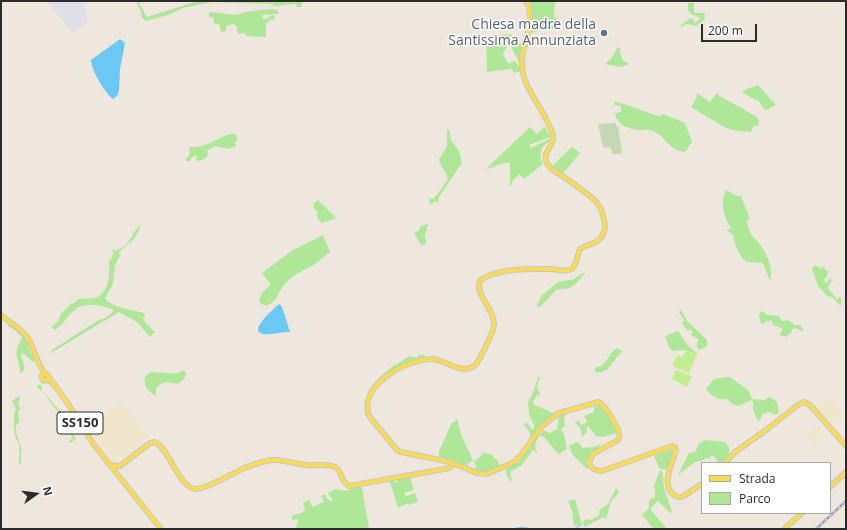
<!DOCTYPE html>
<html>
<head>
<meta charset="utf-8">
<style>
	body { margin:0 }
	#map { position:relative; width:847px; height:530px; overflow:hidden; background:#eee7dd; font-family:"Open Sans",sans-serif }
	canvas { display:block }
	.frame { position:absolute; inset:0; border:2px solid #2b2b2b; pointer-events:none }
	.legend { position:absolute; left:701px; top:462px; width:130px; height:52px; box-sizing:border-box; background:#fff; border:1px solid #aaa; margin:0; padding:5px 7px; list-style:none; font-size:12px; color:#2b2b2b }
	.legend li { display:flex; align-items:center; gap:8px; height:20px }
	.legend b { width:20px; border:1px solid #aaa }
	.north { position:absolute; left:16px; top:474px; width:40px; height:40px; -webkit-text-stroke:3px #fff; paint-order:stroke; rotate:76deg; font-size:11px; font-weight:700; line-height:16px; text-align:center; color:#2b2b2b }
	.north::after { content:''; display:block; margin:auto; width:14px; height:18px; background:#2b2b2b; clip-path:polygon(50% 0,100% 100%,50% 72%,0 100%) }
	.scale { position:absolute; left:701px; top:24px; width:56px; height:18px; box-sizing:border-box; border:2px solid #2b2b2b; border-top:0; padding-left:5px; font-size:12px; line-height:14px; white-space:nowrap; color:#2b2b2b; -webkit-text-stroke:3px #fff; paint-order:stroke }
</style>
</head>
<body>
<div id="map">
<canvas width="847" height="530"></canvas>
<div class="frame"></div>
<ul class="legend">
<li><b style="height:5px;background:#f7db58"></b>Strada</li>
<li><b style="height:11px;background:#aee797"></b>Parco</li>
</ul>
<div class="north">N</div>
<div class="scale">200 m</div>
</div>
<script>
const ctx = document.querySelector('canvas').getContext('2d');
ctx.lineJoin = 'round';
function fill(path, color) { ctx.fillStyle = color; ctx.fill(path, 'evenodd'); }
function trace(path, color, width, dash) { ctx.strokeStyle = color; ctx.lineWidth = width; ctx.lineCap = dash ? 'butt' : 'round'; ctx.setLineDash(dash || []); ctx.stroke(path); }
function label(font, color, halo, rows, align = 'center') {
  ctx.font = font + ' "Open Sans",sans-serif'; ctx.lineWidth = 3; ctx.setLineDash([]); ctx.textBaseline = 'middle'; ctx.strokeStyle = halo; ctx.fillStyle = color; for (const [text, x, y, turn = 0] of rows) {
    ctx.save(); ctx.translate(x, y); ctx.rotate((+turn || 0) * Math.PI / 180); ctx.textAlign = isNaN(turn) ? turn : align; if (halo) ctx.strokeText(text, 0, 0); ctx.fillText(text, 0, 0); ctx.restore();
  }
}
fill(new Path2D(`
	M47,1H83L88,21L74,33L70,30Z`), '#e0dee6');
fill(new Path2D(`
	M829,398L846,416V418L843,421L839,417L838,418L835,416L828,423L816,410Z
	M119,402L139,423L138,425L141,429L143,428L149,437L116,464L111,462L87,426Z
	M817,426L825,435L814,445L806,436Z`), '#f0e6cc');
fill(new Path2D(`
	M136,1H138L147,17L198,1H303L301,7H297L296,4L275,6L271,4L213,2L183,8L168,15L146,21L141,17L142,14Z
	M527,1H555L554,15V17L557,19L558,29H544L528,34L529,26Z
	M688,3H694V13H704L705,16L704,20L696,26L686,24L683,26L679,27L689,19L692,18L695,23L700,19L699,17L691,14L688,10Z
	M268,9H275L279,12L278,14L262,15L263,19L269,18V16L274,15L275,19L270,20L266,24V37L247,36L244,33L238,34L236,25L232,24L226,26V31L221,32L219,24H215L213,17H209V12L237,15L245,12Z
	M511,34L513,41H506V44L523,43L525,35V36L521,67L511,46H507L503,54L508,64L515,61L522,71L514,73L512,69L487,72L486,36Z
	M618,47L620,48C620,55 621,61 629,64L621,67L605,64L611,59Z
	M758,85L776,105L766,110L762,107L759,101L750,97L742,91Z
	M718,92V95L757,117L759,122V125L753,127L751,132L732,130L724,127L691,107L696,99L697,93L710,102Z
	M615,101L655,115L661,116L662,114H663L685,123L692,142L685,152C671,152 665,137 654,131C649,129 643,131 638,130C628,129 616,124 615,113L621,112V106L614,105Z
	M530,127L537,134L545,127L550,137L529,145L531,148L551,138L550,142C541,144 538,156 543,164L524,179L519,174L512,182L511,186H510V163C503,161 494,168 486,169Z
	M449,129L451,140L459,151L462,163L439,197L438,203L435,201L430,205L429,198L433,199C437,196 445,183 448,179C447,172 440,167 439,159L447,147V130Z
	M230,134H235L238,139L235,142L236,146C228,151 224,147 215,146L207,151L208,156L202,160L196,161L197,155L191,158L190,162L185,160L190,154L189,147C207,148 215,139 230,134Z
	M572,147L580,153L565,171L563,173L552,166Z
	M726,190L737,196H741L750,219L747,220C748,224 748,229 750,232C752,237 756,239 758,242C766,252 774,268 770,281L763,263L747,262L742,258L736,247L733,235L726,229H731V228C723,216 720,203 726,190Z
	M318,200L336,218L322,223L317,218L318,217L316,215L318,213L313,207L314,205L313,204Z
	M140,224C137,242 128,241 119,253V255L121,254L115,265L113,284L105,298C111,308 134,310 144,313L145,315L143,318L146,324L155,332L150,337L137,322L119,312L51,353L52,350L97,321L107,317L111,314L114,310C104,306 100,305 89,305C71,305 69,320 55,330L52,327V326L58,322L61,314L72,303L73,304L79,299C84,298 90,299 95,298C110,293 110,273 109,262L114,254L112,251L114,249L115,251C129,247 132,234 140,224Z
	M428,224L425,234L426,244L421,245L414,233L418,231L421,226Z
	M323,235L330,252C325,255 321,260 315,264C305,270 294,274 286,283C278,290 278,302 266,306L260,303C258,294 265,290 271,285L262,273L293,250Z
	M815,265L819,267L821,269L824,266L825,270L828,271L827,276L824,279L825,283L828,282L829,279L833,280L829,284L828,289L837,299L840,297L841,298V305H840L832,297L827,296L818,286L812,269Z
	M586,271C581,278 575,287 566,289C563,289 560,289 556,290L542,305L539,307H538L537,305L542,295L558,282L574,279Z
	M681,310L687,321L707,340V346L700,350C694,347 698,344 698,339L691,335L692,331L691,329L688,331L683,325L682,321H685L679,312Z
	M762,311L768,315L779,316L782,321L788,320L795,325H800L804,331H802L796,328L792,329V332L789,334L787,337L780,335V333L783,330L782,328L773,325L772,320L765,322L763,324L761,323C760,319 757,313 762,311Z
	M9,323L17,329L29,341C26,348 32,354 35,360L33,362L24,354L21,353C21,360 28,367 22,373H20C21,366 15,357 17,350C17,345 21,342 22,337L15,330L8,326Z
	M678,331L689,347L698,354H697L686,350L673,351C668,348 667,342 665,336Z
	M617,348L622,351V352C613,358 610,375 596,372L595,371V368L603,365L613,351Z
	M424,354L425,357L426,358C411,362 392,367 381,379C376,384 373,390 369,395L367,394C378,375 391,367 410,356L417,358V356Z
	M184,370L186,374L184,379L178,384C168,382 162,380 156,389V396C149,392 143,386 145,377L151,372C162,372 175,377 184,370Z
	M538,377H540L537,386L540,395H537L533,402L534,405L549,411L555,415L546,420L524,450C530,437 534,435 523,424L527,423L532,429H534V425L529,415L528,402L533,393Z
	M726,377C732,377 733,379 737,382C744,387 750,390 752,399L765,400L769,397C779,400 777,405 779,413L774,415L771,412L762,414L761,418L758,421L753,410V402L751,400L739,406L732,404L727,399C717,400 712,397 706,389L714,379Z
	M46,381C55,382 67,405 72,413L70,412C67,407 55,389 50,385C48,383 45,383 41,384L42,391L64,415V420L76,439L70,443L69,441L73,438L60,415L42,391L38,388L37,386Z
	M19,396L20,400L18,401L20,409L18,411L19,423L16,425V432L22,450L21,452V464L19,465C19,459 20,449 19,444C18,440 15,438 15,435C14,427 13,416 16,409L12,401Z
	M599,406L605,412L607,411L618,431L617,433L603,437L596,436L588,426L587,427V432L582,437L581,429L575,422L580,420V424L581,425L588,422L584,416L594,412V407Z
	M567,413L564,417L565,426L561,429L564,434L567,449L558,454L545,438L540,435C536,440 533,447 538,453L533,450L522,465L510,472L512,481H510L506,473V469L519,462L538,433L541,434L543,430L550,433L557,429L559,415Z
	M458,419C458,432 468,448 473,461L467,464L472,469L475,467L477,473L463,467L457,461L439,458V451L452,423Z
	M705,440L725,442L728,445C731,451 728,458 724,463H718L715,457L711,456L709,459L707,458L701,461L695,462L678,475L689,453L695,452L699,444Z
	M577,442L581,445L582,448L594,447L599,444L600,449L591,455L588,469L586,468L573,455L569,447V446Z
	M669,450H674C674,457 670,465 665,470L659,468L654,456Z
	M484,453L491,454L495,459H497L500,467L519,456L518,459L493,471L478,473L474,460H476Z
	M660,470L662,471C665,477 662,481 664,487C666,496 670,504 672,512L670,513L658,501L650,509L667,529H654L642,515L649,508V500L655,497V492L654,486Z
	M410,477L414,490L404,493L406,496L415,493L418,502L409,505L408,503L398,508L390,482L392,481L398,483L397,480Z
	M359,486L362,488L369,529H297L296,524H298V519L292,520V515L299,514L305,511L303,503L309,500L313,507L323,502L324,501L321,496L325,494L326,498L332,502V499L328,493L336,489C345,493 351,489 359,486Z
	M616,488L619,493L611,501L606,519L604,517L584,527L583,521L588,519L591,520L598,516L600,513L599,510L608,504Z
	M575,499L582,525L575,526L574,525L572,510L568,501Z`), '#aee797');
fill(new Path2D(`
	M616,123V126H618L622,152L621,154H612L611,148L603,147L598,124Z`), '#c3d8b3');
fill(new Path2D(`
	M686,350L697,354L689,373L672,366L677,355L683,357Z
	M676,370L692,376L687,387L672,379Z`), '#c2ee92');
fill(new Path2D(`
	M120,39L125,43L120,69L119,91L117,96L113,99C105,93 91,70 91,60Z
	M279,304L282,307L290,332C282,332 272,335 264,334C246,332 276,307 279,304Z`), '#6bc8f4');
trace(new Path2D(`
	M512,529L523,527L531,529
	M575,529L582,524`), '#6bc8f4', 1);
const major = new Path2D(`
	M526,1C537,20 522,43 522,63C522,91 547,110 553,136C555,145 543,151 546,161C548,168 555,172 561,175C568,180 593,197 597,203C601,208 603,214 604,220C606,227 605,234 599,240C594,244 586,245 580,249C577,255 577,265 572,269C565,273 557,269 550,269C528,269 500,268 480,280C474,295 495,309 494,325C493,333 488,341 485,348C482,353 480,359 476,364C464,377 446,360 433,359C407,359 358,385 369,416L397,450L401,452L450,462L477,473L487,474L514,462L522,454L542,426L559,413L598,402C605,404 617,426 619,433C620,437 620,437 618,440L593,454L589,462C591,469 595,471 602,471L672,446L675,447L676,450C673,463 660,485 674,495C677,497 680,498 683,496C690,493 696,487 702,484
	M1,315C10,323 23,329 29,340C36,352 36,364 46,374
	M41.5 377a3.5 3.5 0 1 1 7 0a3.5 3.5 0 1 1-7 0Z
	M49,377L69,405L94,445L161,529
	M108,463L114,466H120L150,443L155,442C169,448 177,484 194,489C203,491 236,471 247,467C258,463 271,458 283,461C291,462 299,464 307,465C316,466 327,463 335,467C342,471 341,482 349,486L450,468L454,464
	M725,463L734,453L770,427L799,404L804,402L810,405L846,446
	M830,487L846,472
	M784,529L802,513`);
trace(major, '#c8c8c8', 6);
trace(major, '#f7db58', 4);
const rail = new Path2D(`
	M816,529L846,501`);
trace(rail, '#9fa1b6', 2.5);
trace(rail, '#fff', 1, [3]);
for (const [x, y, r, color] of [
	[604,33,4,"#6b7280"]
]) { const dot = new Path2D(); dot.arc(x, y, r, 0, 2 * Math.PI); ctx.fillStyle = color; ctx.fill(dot); trace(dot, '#fff', 1.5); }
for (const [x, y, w] of [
	[80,423,46]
]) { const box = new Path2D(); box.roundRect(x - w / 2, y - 11, w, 22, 3); ctx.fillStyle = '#fff'; ctx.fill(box); trace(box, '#2b2b2b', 1); }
label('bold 13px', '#2b2b2b', null, [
	["SS150",80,423]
]);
label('14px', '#5b616d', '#fff', [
	["Chiesa madre della",596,25],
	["Santissima Annunziata",596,41]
], 'right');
</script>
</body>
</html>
